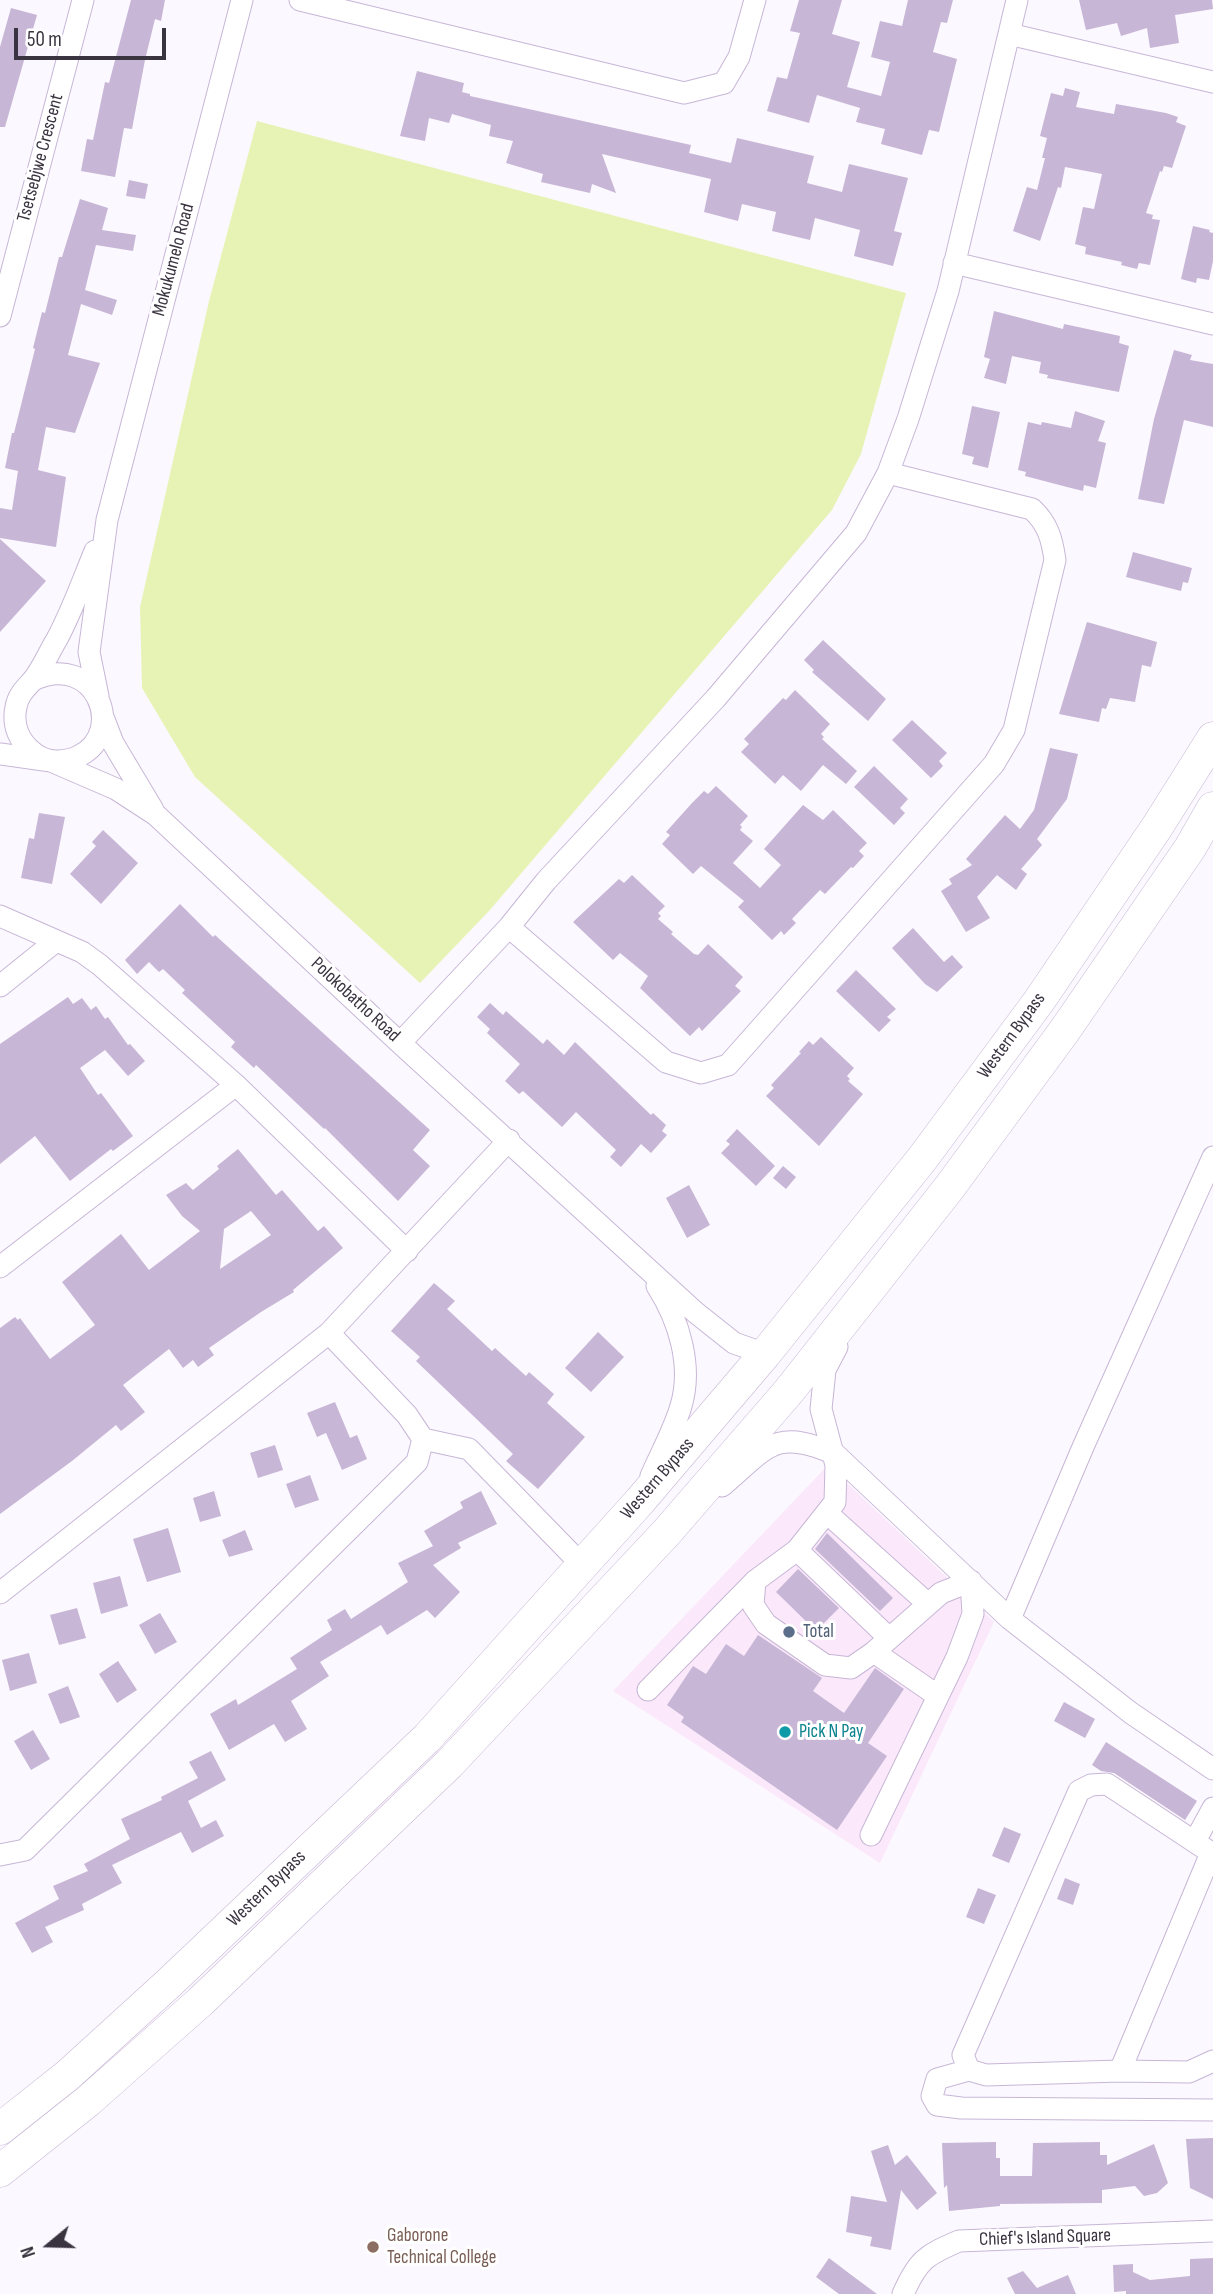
<!DOCTYPE html>
<html>
<head>
<meta charset="utf-8">
<style>
	body { margin:0 }
	#map { position:relative; width:1213px; height:2294px; overflow:hidden; background:#fcf8ff; font-family:"Sofia Sans Condensed",sans-serif }
	canvas { display:block }
	.north { position:absolute; left:14px; top:2210px; width:70px; height:70px; -webkit-text-stroke:5px #fff; paint-order:stroke; rotate:251deg; font-size:19px; font-weight:700; line-height:28px; text-align:center; color:#3a3340 }
	.north::after { content:''; display:block; margin:auto; width:24px; height:32px; background:#3a3340; clip-path:polygon(50% 0,100% 100%,50% 72%,0 100%) }
	.scale { position:absolute; left:14px; top:28px; width:152px; height:32px; box-sizing:border-box; border:4px solid #3a3340; border-top:0; padding-left:9px; font-size:21px; line-height:24px; white-space:nowrap; color:#3a3340; -webkit-text-stroke:5px #fff; paint-order:stroke }
</style>
</head>
<body>
<div id="map">
<canvas width="1213" height="2294"></canvas>
<div class="north">N</div>
<div class="scale">50 m</div>
</div>
<script>
const ctx = document.querySelector('canvas').getContext('2d');
ctx.lineJoin = 'round';
function fill(path, color) { ctx.fillStyle = color; ctx.fill(path, 'evenodd'); }
function trace(path, color, width, dash) { ctx.strokeStyle = color; ctx.lineWidth = width; ctx.lineCap = dash ? 'butt' : 'round'; ctx.setLineDash(dash || []); ctx.stroke(path); }
function label(font, color, halo, rows, align = 'center') {
  ctx.font = font + ' "Sofia Sans Condensed",sans-serif'; ctx.lineWidth = 6; ctx.setLineDash([]); ctx.textBaseline = 'middle'; ctx.strokeStyle = halo; ctx.fillStyle = color; for (const [text, x, y, turn = 0] of rows) {
    ctx.save(); ctx.translate(x, y); ctx.rotate((+turn || 0) * Math.PI / 180); ctx.textAlign = isNaN(turn) ? turn : align; if (halo) ctx.strokeText(text, 0, 0); ctx.fillText(text, 0, 0); ctx.restore();
  }
}
fill(new Path2D(`
	M828,1465L994,1622L880,1863L613,1691Z`), '#fbe9fb');
fill(new Path2D(`
	M257,121L906,293L861,454L832,510L489,911L420,983L195,777L142,688L140,607L209,301Z`), '#e7f3b5');
fill(new Path2D(`
	M131,0H165L161,21L155,19L145,60L132,129L124,128L115,177L81,171L87,139L93,140L105,82L109,83Z
	M799,0H842L832,34L860,42L847,87L881,96L890,62L871,57L880,21L902,26L908,0H953L947,23L941,22L933,52L957,59L939,132L929,130L922,155L881,144L885,129L856,122L860,108L817,95L809,123L767,111L777,77L787,79L800,33L790,31Z
	M1079,0H1212L1213,9L1175,15L1179,43L1150,48L1147,28L1121,36L1117,23L1086,30Z
	M11,8L37,15L5,127H0V47Z
	M417,71L464,83L462,92L470,94V96L691,145L689,153L731,163L737,138L814,156L807,183L842,192L849,164L908,178L894,231L902,233L893,266L854,256L860,230L815,218L810,240L772,231L776,212L742,204L738,221L704,212L711,179L602,154L616,193L592,184L590,193L541,182L543,174L506,163L513,141L489,136L491,125L452,114L449,123L429,118L425,141L400,136Z
	M1065,88L1080,92L1076,107L1114,114L1116,104L1166,113L1178,117L1176,122L1186,126L1172,168L1164,166L1162,172L1160,171L1146,213L1153,215L1152,219L1160,220L1150,265L1139,263L1137,269L1121,265L1122,262L1085,254L1086,247L1075,244L1083,207L1094,209L1102,174L1065,167L1061,188L1058,187L1040,241L1013,231L1027,187L1037,190L1045,158H1042L1047,138L1040,136L1051,93L1063,96Z
	M129,180L148,184L145,199L126,196Z
	M80,199L108,208L102,230L136,235L133,251L96,245L85,290L117,300L112,315L81,304L68,355L100,363L75,433L46,427L38,470L66,477L56,547L0,538V508L12,510L18,471L5,468L12,433H14L35,349L33,348L42,312L45,313L59,257H62Z
	M1193,226L1210,230L1209,232L1213,233V261L1209,280L1197,278L1196,283L1181,279Z
	M994,311L1063,329L1064,324L1120,336L1119,343L1129,346L1119,392L1047,378L1048,375L1039,373L1041,362L1012,356L1006,384L984,378L990,359L984,357Z
	M1174,350L1192,355L1190,360L1213,364V427L1184,420L1164,504L1138,499L1154,419Z
	M972,406L1000,412L988,468L972,464L974,457L962,454Z
	M1075,411L1105,421L1098,441L1106,443L1096,488L1084,485L1083,491L1067,487L1025,476L1026,472L1018,470L1028,422L1041,425L1042,422L1071,428Z
	M0,539L46,581L0,632Z
	M1133,552L1192,568L1188,583L1183,582L1181,591L1126,577Z
	M1087,622L1157,642L1151,667L1142,665L1135,702L1110,698L1106,709L1102,708L1099,722L1059,714Z
	M823,640L886,699L868,721L812,672L814,670L804,660Z
	M795,690L830,724L821,734L824,737L822,739L857,771L846,784L823,765L801,791L783,775L775,784L741,752L749,744L744,739L783,698L786,700Z
	M912,720L947,753L939,761L943,766L931,778L892,740Z
	M1050,748L1078,754L1067,799L1037,839L1042,845L1021,869L1027,874L1016,890L997,875L977,897L990,918L966,932L941,891L952,884L949,879L972,865L966,859L1005,815L1020,829L1034,810Z
	M874,766L908,799L900,808L905,813L894,825L854,787Z
	M716,786L748,816L740,825L742,827L740,830L753,841L733,863L760,888L781,865L764,849L803,805L823,820L833,810L867,843L859,851L864,856L853,868L851,867L825,894L820,890L792,919L796,923L784,935L781,931L772,940L738,907L744,901L701,866L693,874L662,844L670,835L666,832L692,803L704,791L708,794Z
	M39,813L65,817L52,884L21,878L29,838L34,839Z
	M103,830L138,863L101,904L70,874L96,846L92,842Z
	M632,875L665,906L658,913L661,916L658,919L673,932L671,934L694,954L698,955L708,944L743,977L735,986L741,991L702,1031L699,1027L690,1036L640,988L648,976L620,953L613,960L573,922L619,879L624,883Z
	M180,904L213,937L215,935L430,1130L413,1150L430,1166L398,1201L325,1128L324,1129L256,1065L254,1068L231,1047L235,1042L182,993L185,990L163,969L159,972L149,962L137,974L125,960Z
	M913,928L944,962L952,955L963,967L937,992L925,984L892,948Z
	M856,970L896,1009L887,1017L891,1020L879,1032L836,991Z
	M68,997L73,1004L82,998L91,1010L96,1006L105,1019L108,1017L128,1045L130,1044L145,1061L128,1076L105,1050L80,1068L98,1095L101,1093L133,1136L113,1151L111,1149L70,1181L35,1136L0,1164V1044Z
	M490,1003L503,1015L506,1011L543,1044L547,1039L564,1055L575,1042L651,1115L653,1113L666,1125L662,1131L667,1135L651,1153L641,1144L621,1167L610,1157L616,1150L576,1112L562,1127L523,1091L519,1094L505,1081L520,1064L487,1033L490,1029L477,1017Z
	M821,1037L854,1068L847,1076L850,1079L848,1081L863,1094L819,1146L766,1096L774,1088L771,1085L801,1053L799,1052L809,1041L813,1045Z
	M737,1129L775,1166L756,1186L721,1153L730,1144L726,1141Z
	M238,1149L276,1195L282,1190L318,1231L324,1226L343,1248L293,1290L294,1292L261,1312L209,1348L214,1355L198,1367L193,1360L183,1368L169,1349L123,1385L145,1412L121,1431L116,1425L72,1461L0,1514V1328L15,1317L18,1320L20,1318L50,1359L95,1325L62,1282L121,1234L149,1270L200,1231L182,1216L166,1195L186,1183L193,1190L219,1169L217,1166ZM251,1211L271,1235L220,1269L224,1229Z
	M783,1166L796,1177L786,1189L773,1178Z
	M689,1185L710,1225L687,1238L666,1198Z
	M434,1283L455,1301L447,1309L492,1351L495,1348L526,1376L529,1372L554,1394L547,1403L585,1437L538,1489L506,1461L513,1454L416,1361L420,1357L391,1331Z
	M598,1332L624,1357L591,1392L565,1368Z
	M335,1402L350,1438L357,1435L367,1459L342,1470L326,1433L317,1437L307,1413Z
	M275,1445L283,1470L258,1478L250,1453Z
	M310,1475L319,1500L295,1508L286,1484Z
	M214,1491L221,1516L200,1522L193,1498Z
	M481,1491L497,1524L458,1543L461,1548L433,1565L460,1592L435,1618L427,1610L387,1635L381,1625L320,1662L329,1676L291,1701L307,1729L285,1742L274,1724L229,1750L210,1714L236,1699L238,1705L297,1669L290,1658L332,1630L327,1620L345,1609L351,1619L408,1582L398,1563L433,1546L424,1531L463,1508L460,1502Z
	M168,1528L181,1572L147,1582L133,1539Z
	M245,1530L253,1550L229,1557L222,1540Z
	M827,1533L893,1598L880,1611L815,1549Z
	M798,1569L839,1608L816,1631L776,1592Z
	M120,1576L128,1606L101,1614L93,1583Z
	M77,1608L86,1638L59,1645L50,1615Z
	M160,1613L177,1642L155,1654L139,1625Z
	M758,1635L822,1678L813,1691L844,1713L875,1668L904,1689L868,1743L887,1756L837,1830L681,1722L684,1717L667,1705L693,1666L706,1674L726,1644L744,1656Z
	M29,1653L37,1683L10,1691L2,1660Z
	M118,1661L137,1690L117,1703L99,1674Z
	M68,1686L80,1717L60,1724L48,1694Z
	M1064,1702L1095,1719L1085,1738L1054,1721Z
	M33,1730L50,1759L31,1770L14,1741Z
	M1106,1742L1197,1801L1185,1820L1114,1773L1101,1771L1092,1765Z
	M211,1751L226,1780L188,1801L201,1828L216,1820L224,1836L192,1853L181,1832L112,1865L122,1883L82,1904L84,1910L45,1927L53,1942L32,1953L15,1923L59,1899L53,1886L88,1871L84,1864L130,1839L121,1819L162,1800L161,1797L198,1778L189,1762Z
	M1004,1827L1021,1834L1009,1863L992,1856Z
	M1065,1878L1080,1884L1073,1905L1057,1899Z
	M978,1888L996,1895L984,1924L966,1917Z
	M1213,2138V2199L1190,2188L1186,2139Z
	M996,2142V2158H1000V2176H1032L1033,2143L1100,2142V2155H1107V2165L1154,2144L1168,2183L1157,2193L1144,2196L1135,2186L1102,2190V2203L1000,2204V2206L949,2211L947,2185L944,2188L942,2143Z
	M888,2145L895,2165L907,2155L937,2193L917,2210L901,2190L891,2250L870,2246L872,2237L846,2232L851,2196L887,2202L871,2151Z
	M829,2258L850,2274L877,2294H839L816,2277Z
	M1213,2258V2294H1126V2291L1114,2292L1113,2265L1133,2264V2272L1150,2280L1190,2276V2259Z
	M1023,2271L1037,2288L1068,2275L1076,2294H1015L1007,2278Z`), '#c7b6d6');
const minor = new Path2D(`
	M300,0L684,93L724,83L739,57L755,0
	M1009,34L1213,82
	M954,263L1213,324
	M0,316L83,0
	M33,680C96,651 127,732 79,756C65,763 46,763 34,753C19,742 12,725 16,707C18,695 25,689 33,680C42,669 49,652 57,639C72,611 83,580 95,551
	M98,696L89,652L107,520L242,0
	M103,717L113,743L153,810
	M0,754L51,761L116,789L156,815L400,1043L695,1312L734,1343L765,1354
	M0,916L82,952L100,965L236,1085L407,1251
	M509,927L666,1062L701,1073L728,1065L994,764L1014,730L1055,560C1052,539 1048,524 1032,509L888,473
	M0,986L56,941
	M400,1043L509,927L546,881L716,698L856,533L888,473L908,419L948,291L1017,0
	M0,1267L236,1085
	M837,1347L825,1370L821,1409L836,1465L835,1502L797,1550L755,1581L753,1605L766,1624L825,1665L851,1668L874,1652L941,1593L971,1581L973,1614L957,1657L871,1835
	M423,1439L469,1449L583,1566
	M651,1476C661,1453 674,1430 681,1406C693,1366 679,1320 657,1286
	M722,1486C767,1448 774,1427 835,1454L1010,1619L1131,1713L1213,1769
	M827,1513L928,1604
	M797,1550L889,1638
	M0,1593L329,1333L509,1140
	M1010,1619L1083,1447L1213,1157
	M874,1652L938,1696
	M648,1690L755,1581
	M1195,1841L1213,1808
	M1213,1854L1107,1784L1091,1785L1079,1791L963,2055L969,2070L986,2075L1120,2071L1189,2072L1213,2061
	M0,1855L25,1850L417,1462L423,1439L407,1415L329,1333
	M969,2070L937,2079L932,2096L937,2105L961,2108L1213,2110
	M1120,2071L1211,1853
	M903,2294C918,2260 926,2255 959,2241L1213,2231`);
const highway = new Path2D(`
	M0,2129L68,2075L169,1983L427,1738L640,1501L765,1354L922,1159L1039,1001L1157,827L1213,738
	M0,2171L88,2101L200,2002L449,1764L666,1533L789,1391L949,1188L1065,1030L1190,848L1213,808`);
trace(minor, '#c7b6d6', 23);
trace(highway, '#c7b6d6', 33);
trace(minor, '#fff', 21);
trace(highway, '#fff', 32);
for (const [x, y, r, color] of [
	[789,1632,7,"#5c6f8a"],
	[785,1732,7,"#0f9aa8"],
	[373,2247,7,"#8d6e63"]
]) { const dot = new Path2D(); dot.arc(x, y, r, 0, 2 * Math.PI); ctx.fillStyle = color; ctx.fill(dot); trace(dot, '#fff', 2.5); }
label('19px', '#3a3340', '#fff', [
	["Tsetsebjwe Crescent",41,158,-75],
	["Mokukumelo Road",174,260,-75],
	["Polokobatho Road",355,1000,43],
	["Western Bypass",1012,1036,-54],
	["Western Bypass",658,1479,-49],
	["Western Bypass",267,1889,-44],
	["Chief's Island Square",1045,2238,-2]
]);
label('19px', '#4e5e75', '#fff', [
	["Total",803,1632]
], 'left');
label('19px', '#0d838f', '#fff', [
	["Pick N Pay",799,1732]
], 'left');
label('19px', '#785e54', '#fff', [
	["Gaborone",387,2236],
	["Technical College",387,2258]
], 'left');
</script>
</body>
</html>
